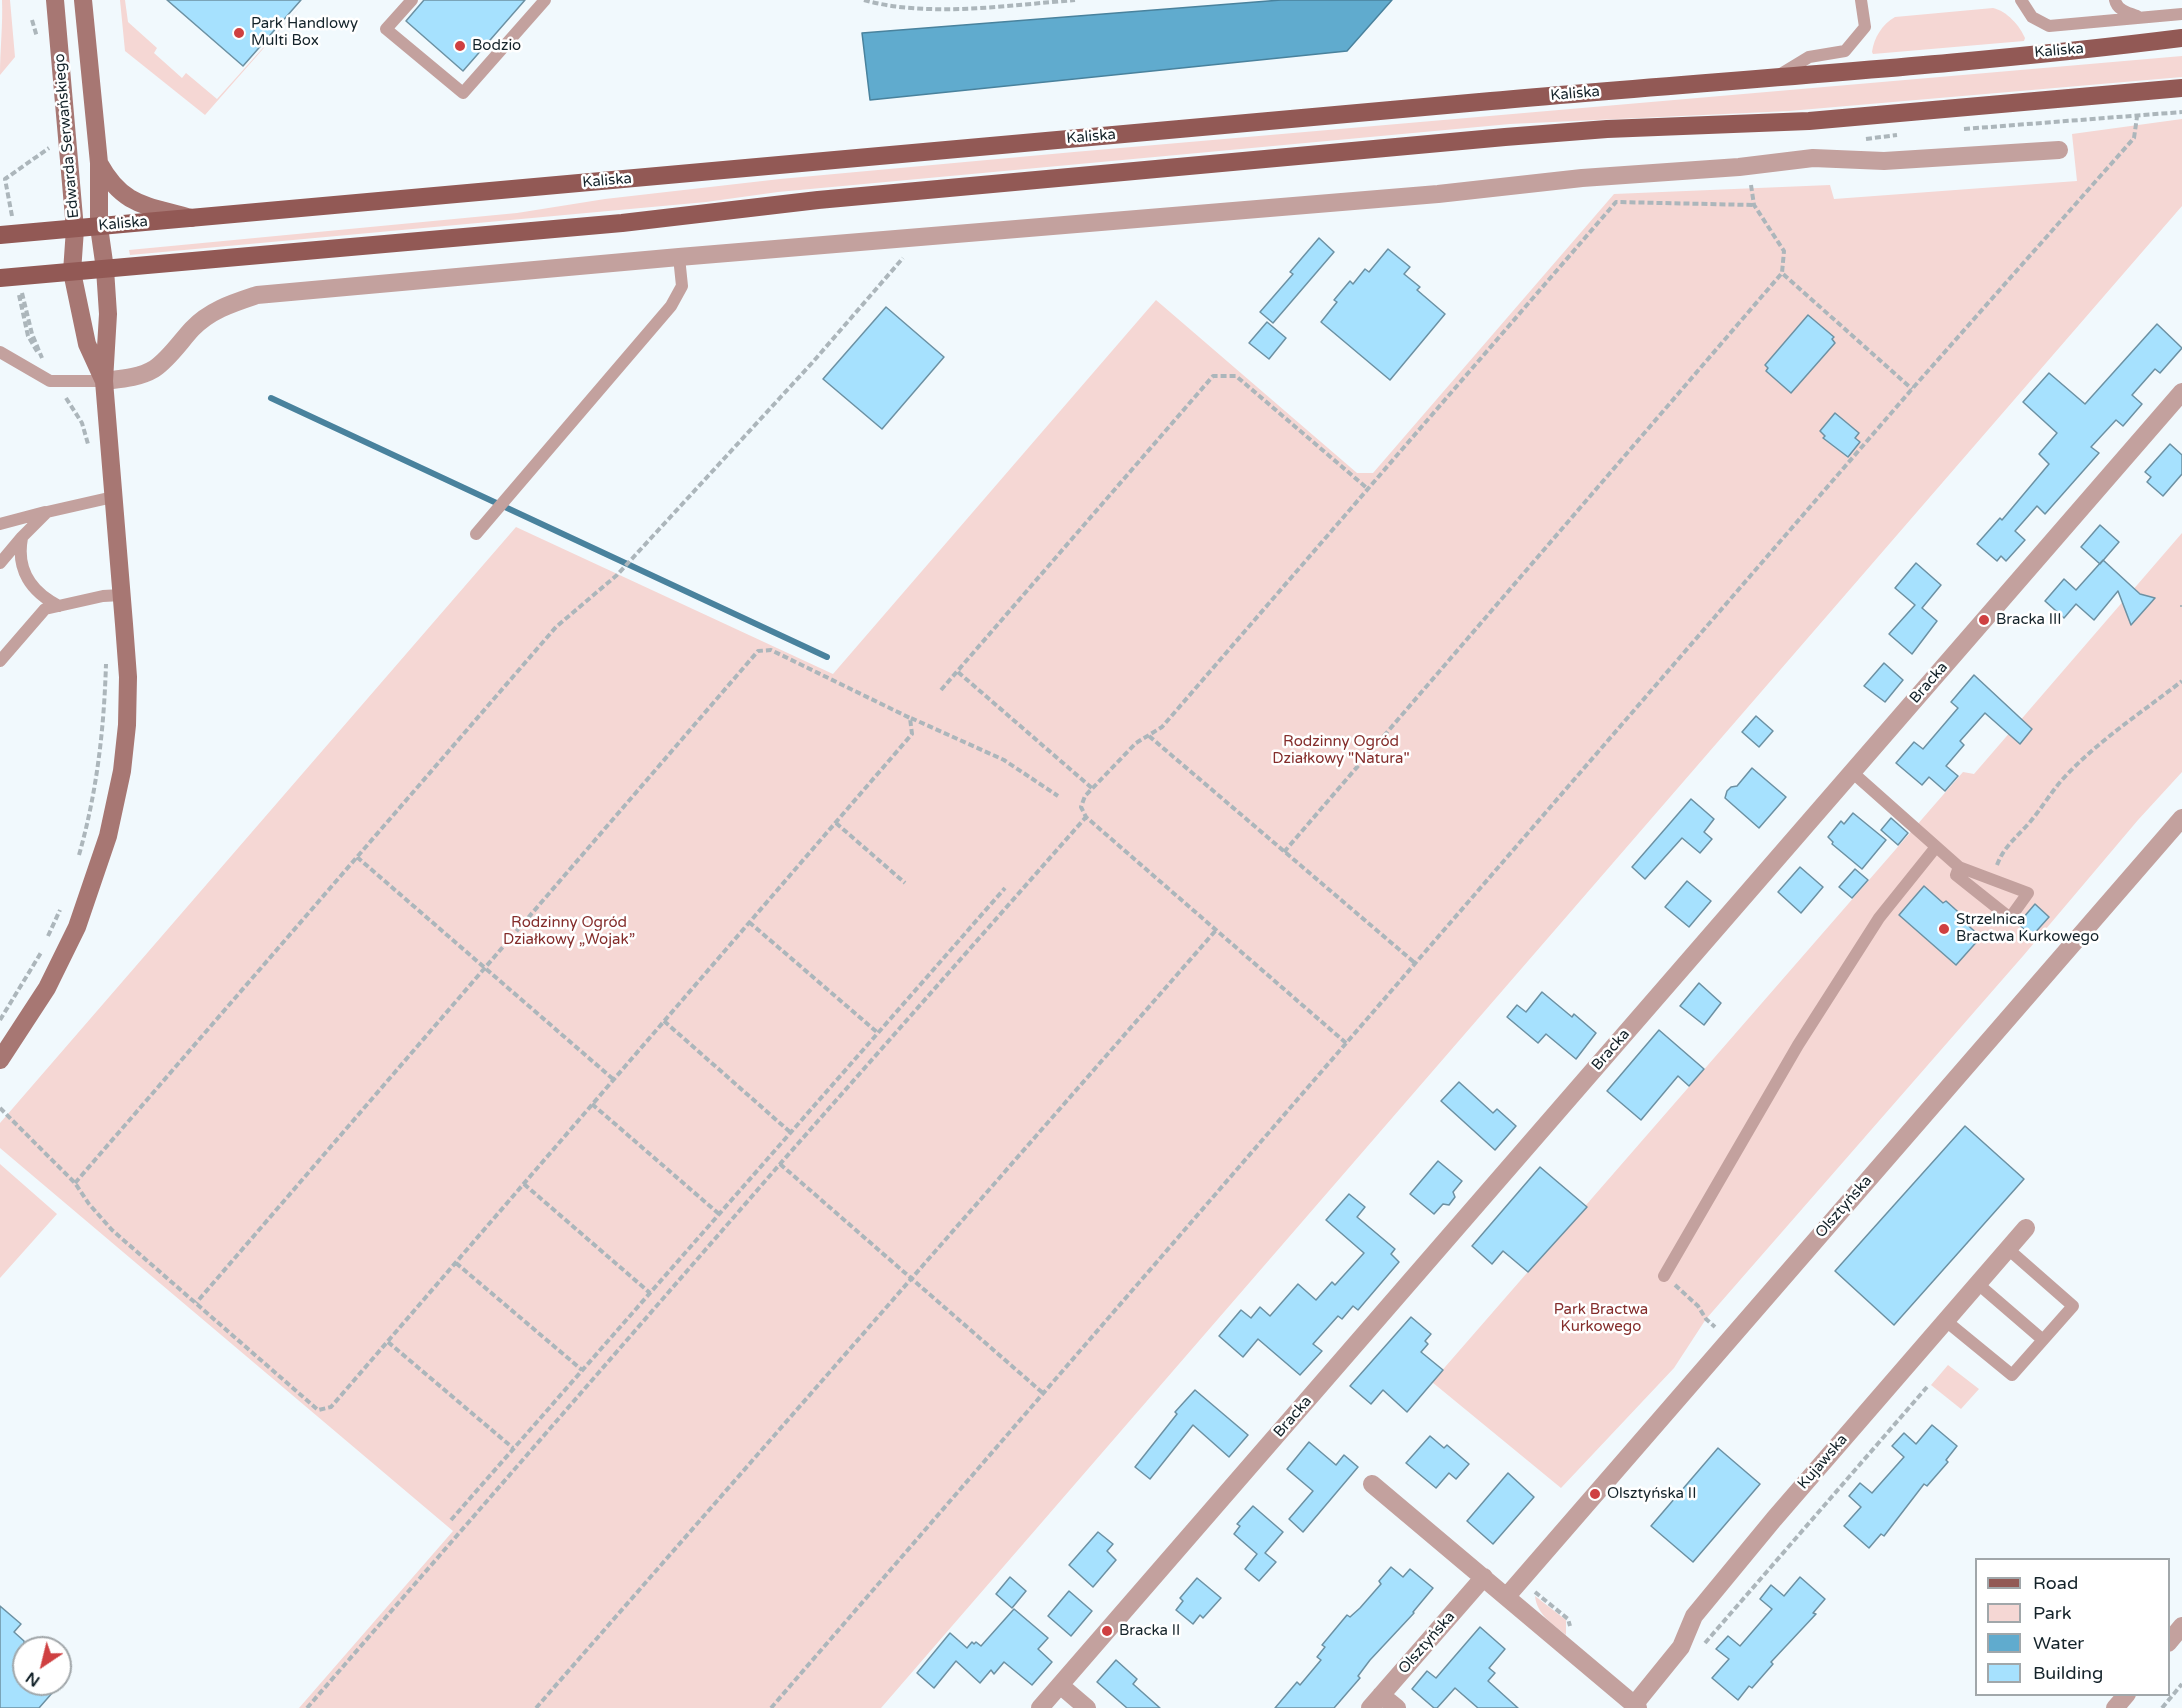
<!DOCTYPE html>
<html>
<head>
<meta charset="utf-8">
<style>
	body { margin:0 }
	#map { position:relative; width:2182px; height:1708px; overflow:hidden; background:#f1f9fd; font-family:"Varela Round",sans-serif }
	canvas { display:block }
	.legend { position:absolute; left:1975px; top:1558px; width:195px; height:138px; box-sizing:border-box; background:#fff; border:2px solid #a1a7aa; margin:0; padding:8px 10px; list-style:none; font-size:18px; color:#14232a }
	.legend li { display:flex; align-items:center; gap:12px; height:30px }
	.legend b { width:30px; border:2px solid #a1a7aa }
	.north { position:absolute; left:12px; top:1636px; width:60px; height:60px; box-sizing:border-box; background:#fff; border:2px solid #a1a7aa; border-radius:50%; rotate:215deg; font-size:16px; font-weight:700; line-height:24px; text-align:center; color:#14232a }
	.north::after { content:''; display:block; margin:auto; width:21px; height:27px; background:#cf4041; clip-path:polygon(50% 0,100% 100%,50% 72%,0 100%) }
</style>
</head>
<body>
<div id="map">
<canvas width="2182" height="1708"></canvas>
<ul class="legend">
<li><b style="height:8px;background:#925955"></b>Road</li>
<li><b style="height:16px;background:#f5d7d4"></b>Park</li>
<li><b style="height:16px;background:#60abce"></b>Water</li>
<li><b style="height:16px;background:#a6e1fe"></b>Building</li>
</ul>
<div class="north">N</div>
</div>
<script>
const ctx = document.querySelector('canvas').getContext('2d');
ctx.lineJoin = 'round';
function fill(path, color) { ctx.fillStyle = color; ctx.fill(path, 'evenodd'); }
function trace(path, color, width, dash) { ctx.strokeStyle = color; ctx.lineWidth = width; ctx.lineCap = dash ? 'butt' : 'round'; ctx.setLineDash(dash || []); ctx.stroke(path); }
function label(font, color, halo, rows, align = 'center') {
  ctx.font = font + ' "Varela Round",sans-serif'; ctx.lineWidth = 5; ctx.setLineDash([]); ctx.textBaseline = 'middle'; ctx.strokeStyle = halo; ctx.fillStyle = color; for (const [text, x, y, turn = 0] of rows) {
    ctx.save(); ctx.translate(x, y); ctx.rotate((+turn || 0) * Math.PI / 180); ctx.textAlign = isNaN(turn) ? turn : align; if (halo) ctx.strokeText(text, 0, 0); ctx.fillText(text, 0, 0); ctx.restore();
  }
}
fill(new Path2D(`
	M2,0H10L15,57L0,75C0,50 3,25 2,0Z
	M120,0H125L128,22L157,48L154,53L182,78L186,73L217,99L306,0L205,115L125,51Z
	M1993,8C2007,11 2020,26 2025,38L2024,41L1873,54L1872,52C1874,38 1882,24 1895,17Z
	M2182,56V77L1789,111L1510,124L778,192L706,202L130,255L129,250L517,213L605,199L780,179L1074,152Z
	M2182,119V206L881,1708H299L453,1531L0,1148V1123L516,527L833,674L1156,300L1357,473H1373L1614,194L1830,185L1834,199L2077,181L2072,134Z
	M2182,533V772L2138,820L2023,956L1706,1319L1674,1368L1561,1488L1432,1382L1963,772L1974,774Z
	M0,1164L57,1214L0,1278Z
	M1948,1365L1979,1389L1961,1409L1931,1385Z
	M1535,1596L1566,1620V1635C1553,1624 1537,1615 1535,1596Z`), '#f5d7d4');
const water = new Path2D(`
	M1281,0H1392L1347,51L870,100L862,33Z`);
fill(water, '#60abce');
trace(water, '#49829d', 1.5);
trace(new Path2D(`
	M271,398L827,657`), '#49829d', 6);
const building = new Path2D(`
	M167,0H301L243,66Z
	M424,0H525L463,71L406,21Z
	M1319,238L1334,252L1273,323L1260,312L1293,274L1290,272Z
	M1388,249L1410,267L1404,274L1420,287L1417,290L1445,314L1390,380L1321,322L1337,302L1334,300L1350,281L1353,284L1365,269L1369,272Z
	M886,307L944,357L882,429L823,379Z
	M1808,315L1834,337L1832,339L1835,343L1791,393L1766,371L1768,368L1765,365Z
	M1267,322L1286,338L1269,359L1249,343Z
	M2157,324L2182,348L2160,373L2155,369L2132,395L2142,404L2123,426L2116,420L2091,447L2099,453L2045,514L2037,506L2015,531L2025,540L2006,561L2001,556L1997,561L1977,544L2000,518L2002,520L2049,464L2039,454L2057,433L2023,402L2049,373L2085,404Z
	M1835,413L1859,433L1855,438L1860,442L1848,457L1823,438L1825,436L1820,431Z
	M2170,444L2182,455V474L2163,496L2147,482L2151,477L2145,472Z
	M2100,525L2119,542L2100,564L2081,547Z
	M2103,560L2140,594L2155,598L2131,625L2118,591L2094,620L2076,604L2064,618L2045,601L2064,579L2076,590Z
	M1916,563L1941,585L1922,608L1937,621L1912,654L1889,634L1915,605L1895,588Z
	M1884,663L1903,680L1885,702L1864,686Z
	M1974,675L2032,729L2020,744L1985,713L1960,741L1964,745L1946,766L1958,776L1945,791L1929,777L1922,785L1896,763L1914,742L1923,749L1958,708L1951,702Z
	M1756,716L1773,731L1759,747L1742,732Z
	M1752,768L1786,797L1759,828L1725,798L1727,791L1731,787L1737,786Z
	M1691,799L1714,819L1704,832L1712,839L1700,853L1682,838L1645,879L1632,867Z
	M1853,813L1886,840L1862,869L1832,844L1833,842L1828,837L1841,821L1844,824Z
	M1891,818L1908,833L1898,845L1881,830Z
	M1800,867L1823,887L1801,913L1778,892Z
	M1855,869L1868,880L1852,898L1839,887Z
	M1687,881L1711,901L1689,927L1665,907Z
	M1924,886L1943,903L1946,901L1965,918L1962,920L1981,937L1956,965L1899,915Z
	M2035,904L2049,917L2032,936L2018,924Z
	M1699,983L1721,1003L1704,1025L1680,1006Z
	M1542,992L1572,1017L1574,1014L1596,1033L1576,1059L1546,1034L1538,1043L1507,1017L1517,1005L1526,1012Z
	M1659,1030L1704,1069L1689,1086L1678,1076L1641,1120L1607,1091Z
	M1459,1082L1493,1113L1497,1109L1516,1126L1495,1150L1441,1101Z
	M1965,1126L2024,1179L1894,1325L1835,1271Z
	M1438,1161L1462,1181L1453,1192L1455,1197L1449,1205L1443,1204L1434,1214L1410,1194Z
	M1540,1167L1587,1207L1528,1272L1503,1251L1492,1264L1472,1246Z
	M1349,1194L1365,1207L1357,1217L1395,1249L1391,1254L1399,1262L1358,1310L1353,1306L1342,1319L1338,1316L1313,1344L1322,1351L1300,1375L1258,1339L1243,1357L1219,1336L1241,1310L1251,1318L1260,1307L1270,1316L1298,1284L1316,1300L1332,1282L1335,1285L1364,1253L1326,1220Z
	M1411,1317L1431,1334L1425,1341L1428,1344L1421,1352L1443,1370L1407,1412L1383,1390L1371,1404L1350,1386Z
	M1195,1390L1248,1435L1229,1457L1193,1425L1150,1479L1135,1467L1177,1414L1175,1412Z
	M1932,1425L1957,1446L1946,1460L1948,1462L1927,1486L1924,1484L1884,1536L1881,1534L1869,1548L1844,1526L1861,1507L1849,1496L1860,1483L1872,1493L1904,1457L1892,1446L1904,1433L1916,1444Z
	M1430,1436L1444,1448L1447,1445L1469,1464L1456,1479L1449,1473L1436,1488L1406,1463Z
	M1309,1442L1336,1465L1344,1455L1358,1467L1303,1532L1289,1519L1313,1491L1287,1469Z
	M1718,1448L1760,1484L1693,1562L1651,1526Z
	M1508,1473L1534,1497L1493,1544L1467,1521Z
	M1253,1506L1283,1532L1265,1553L1276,1562L1259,1581L1245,1569L1257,1554L1234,1534L1240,1526L1237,1524Z
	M1098,1532L1113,1544L1107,1551L1116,1560L1093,1587L1069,1565Z
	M1391,1567L1403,1577L1410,1569L1433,1588L1413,1612L1414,1613L1370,1660L1358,1676L1360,1678L1334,1708H1275L1297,1682L1300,1685L1321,1660L1317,1657L1325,1647L1322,1645L1347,1615L1350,1617L1360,1608L1381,1584L1379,1581Z
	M1010,1577L1026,1591L1012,1608L996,1594Z
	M1800,1577L1825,1599L1813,1613L1816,1614L1771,1662L1773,1664L1752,1688L1749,1686L1738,1700L1712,1678L1729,1659L1716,1649L1728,1636L1740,1646L1772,1609L1760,1599L1771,1585L1784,1596Z
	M1197,1578L1221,1598L1203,1618L1200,1615L1193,1624L1176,1610L1183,1601L1180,1598Z
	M1069,1591L1092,1611L1071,1636L1048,1616Z
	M0,1606L21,1624L14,1632L24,1641V1684H60L39,1708H0Z
	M1014,1609L1048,1638L1038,1649L1052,1662L1032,1685L1004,1662L994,1674L991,1670L980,1683L956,1661L934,1688L917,1673L950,1633L967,1648L972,1642L974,1644L976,1642L981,1646Z
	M1480,1627L1505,1649L1489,1668L1495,1673L1488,1681L1518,1708H1478L1455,1688L1437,1708H1434L1412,1689L1427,1671L1436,1678Z
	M1116,1660L1137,1679L1133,1684L1160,1708H1127L1097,1682Z`);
fill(building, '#a6e1fe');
trace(building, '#6c91a3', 1.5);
trace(new Path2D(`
	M864,0C926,18 1011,5 1075,0
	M32,20L37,37
	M1964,129L2182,112
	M1866,139L1897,135
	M1751,185L1754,205L1784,251L1782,273L1912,389
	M12,216L5,179L49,148
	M22,293L32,334L42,358
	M19,295L28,336L38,353
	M66,398L82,423L88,444
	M2182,605V607
	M958,672L1093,789
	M941,690L1213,376H1236L1368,489
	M911,718L1004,760L1058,796
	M1149,736L1415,963
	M836,823L905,883
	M1284,852L1782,273
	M79,855C97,792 104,729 106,664
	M357,857L613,1079
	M1997,865C2004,846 2018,836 2030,822C2041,809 2050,794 2061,781C2096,742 2141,713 2182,681
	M749,922L878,1033
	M48,936L60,910
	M0,1020L42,951
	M664,1021L790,1132
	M1346,1043L1086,817L1081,807L1085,796L1136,743L1162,727L1616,202L1754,205
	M592,1104L719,1214
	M0,1108L75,1183L89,1204L112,1230L318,1410L331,1407L912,734L910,718L771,650L758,651L196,1303
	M780,1164L1044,1394
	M75,1183L556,627L617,575L812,363L903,258
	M524,1184L650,1293
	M456,1263L582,1370
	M1675,1285L1698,1306L1706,1319L1715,1327
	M388,1342L513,1448
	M451,1520L1005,888
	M1535,1592L1568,1619L1570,1626
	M1705,1643L1927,1387
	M307,1708L780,1164L1086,817
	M536,1708L1217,929
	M771,1708L1912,389L2134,138L2137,117
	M2162,1708L2182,1684`), '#acb6bb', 4, [6, 3]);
trace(new Path2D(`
	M412,0L386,29L463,93L545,0
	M2021,0L2032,17L2049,26L2182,14
	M2115,0C2117,10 2128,13 2137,16
	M1781,74L1809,57L1845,51L1865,27L1861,0
	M0,352L50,381H104
	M0,524L45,512
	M476,534L671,306L682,286L679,257
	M22,538C16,570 31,592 59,606
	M0,563L22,537L47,512L113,497
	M0,661L45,609L103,596L122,595
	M1852,772L1959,867L2028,893L2010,918L1956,875L1959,867
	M1664,1276L1798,1045L1879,918L1936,847
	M1978,1284L2043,1340
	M1946,1321L2012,1375L2073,1306L2008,1249`), '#c3a19e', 12);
trace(new Path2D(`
	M104,381C120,379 139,378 154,369C169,359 180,342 192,329C210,310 233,303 257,295L679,257L1438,194L1582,178L1739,167L1813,158L1884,161L2059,150
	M1372,1484L1638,1708
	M1507,1596L2182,818
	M2168,1643L2182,1626
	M1060,1685L1087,1708
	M1381,1695L1397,1708
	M1634,1705L1681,1647L1694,1616L1774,1519L2026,1228
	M1040,1708L2182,392
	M1370,1708L1484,1577
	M2115,1708L2127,1694`), '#c3a19e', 18);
trace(new Path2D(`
	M55,0L75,229L72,272L87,344L103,379
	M99,163C123,207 147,205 191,218
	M0,1060L47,988L77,927L108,836L122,771L127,725L128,677L124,624L104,381L108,314L105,269L99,227V163L83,0`), '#a77773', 18);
trace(new Path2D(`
	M0,235C497,191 994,146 1491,101C1721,80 1953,67 2182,38
	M0,278L622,223L818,200L1505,137L1607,129L1809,121L2182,88`), '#925955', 18);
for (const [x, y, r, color] of [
	[239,33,6,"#cf4041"],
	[460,46,6,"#cf4041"],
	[1984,620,6,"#cf4041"],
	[1944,929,6,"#cf4041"],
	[1595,1494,6,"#cf4041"],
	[1107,1631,6,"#cf4041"]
]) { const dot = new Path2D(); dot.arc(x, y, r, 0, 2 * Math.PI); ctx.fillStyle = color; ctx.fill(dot); trace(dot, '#fff', 2); }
label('15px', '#14232a', '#fff', [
	["Park Handlowy",251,24],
	["Multi Box",251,41],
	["Bodzio",472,46],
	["Bracka III",1996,620],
	["Strzelnica",1956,920],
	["Bractwa Kurkowego",1956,937],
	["Olsztyńska II",1607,1494],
	["Bracka II",1119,1631]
], 'left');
label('15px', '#14232a', '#fff', [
	["Kaliska",2059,51,-5],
	["Kaliska",1575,94,-5],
	["Edwarda Serwańskiego",67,136,-95],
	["Kaliska",1091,137,-5],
	["Kaliska",607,181,-5],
	["Kaliska",123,224,-5],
	["Bracka",1929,683,-49],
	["Bracka",1611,1050,-49],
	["Olsztyńska",1844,1207,-49],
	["Bracka",1293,1417,-49],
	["Kujawska",1823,1462,-49],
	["Olsztyńska",1427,1643,-49]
]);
label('15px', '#842d2b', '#fff', [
	["Rodzinny Ogród",1341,742],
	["Działkowy \"Natura\"",1341,759],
	["Rodzinny Ogród",569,923],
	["Działkowy „Wojak”",569,940],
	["Park Bractwa",1601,1310],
	["Kurkowego",1601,1327]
]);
</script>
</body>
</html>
